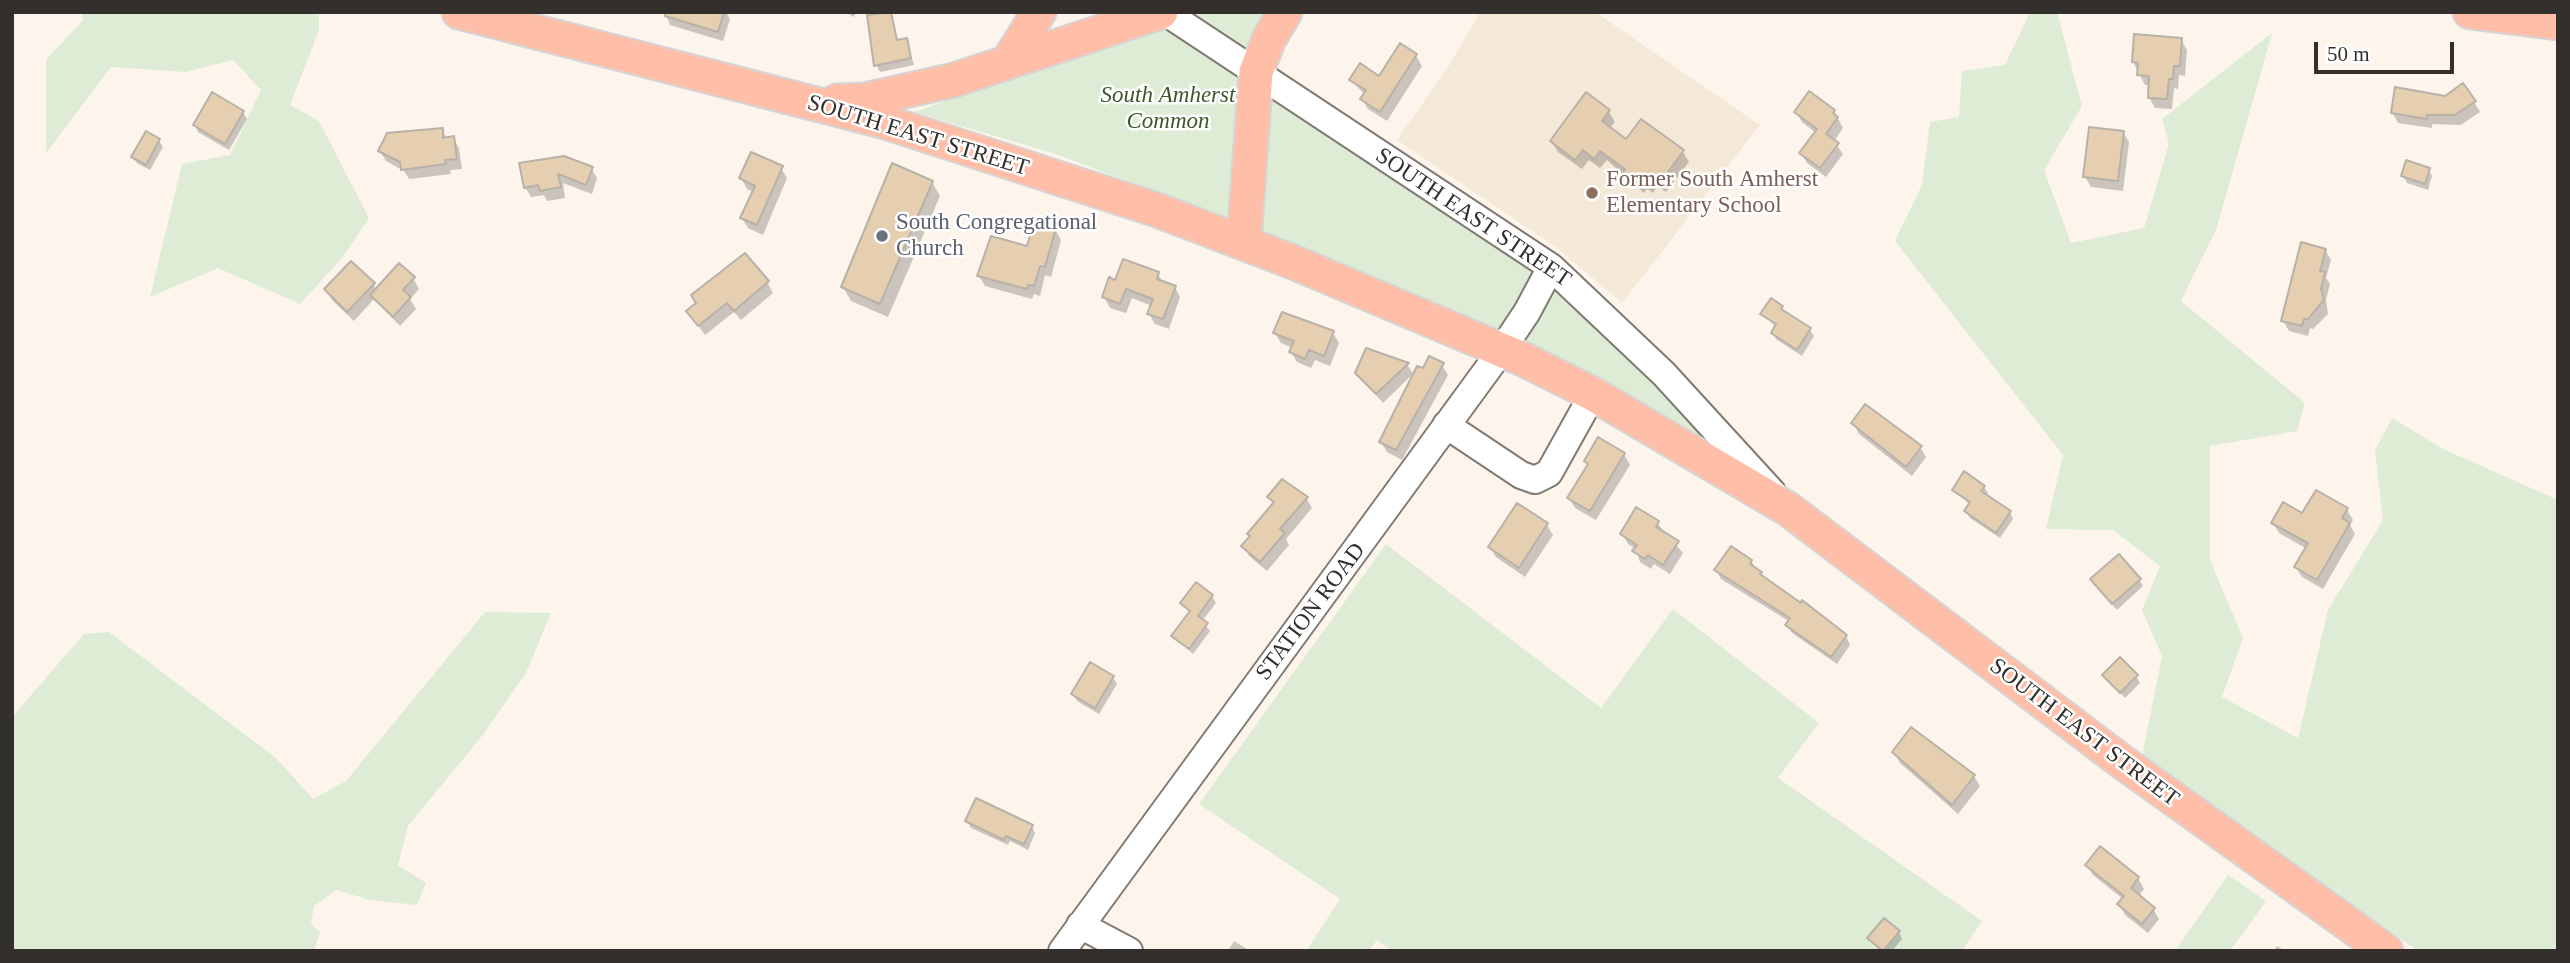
<!DOCTYPE html>
<html>
<head>
<meta charset="utf-8">
<style>
	body { margin:0 }
	#map { position:relative; width:2570px; height:963px; overflow:hidden; background:#fdf5ec; font-family:"Times New Roman",serif }
	canvas { display:block }
	.frame { position:absolute; inset:0; border:14px solid #322f2c; pointer-events:none }
	.scale { position:absolute; left:2314px; top:42px; width:140px; height:32px; box-sizing:border-box; border:4px solid #322f2c; border-top:0; padding-left:9px; font-size:21px; line-height:24px; white-space:nowrap; color:#322f2c; -webkit-text-stroke:5px #fff; paint-order:stroke }
</style>
</head>
<body>
<div id="map">
<canvas width="2570" height="963"></canvas>
<div class="frame"></div>
<div class="scale">50 m</div>
</div>
<script>
const ctx = document.querySelector('canvas').getContext('2d');
ctx.lineJoin = 'round';
function fill(path, color) { ctx.fillStyle = color; ctx.fill(path, 'evenodd'); }
function trace(path, color, width, dash) { ctx.strokeStyle = color; ctx.lineWidth = width; ctx.lineCap = dash ? 'butt' : 'round'; ctx.setLineDash(dash || []); ctx.stroke(path); }
function label(font, color, halo, rows, align = 'center') {
  ctx.font = font + ' "Times New Roman",serif'; ctx.lineWidth = 5; ctx.setLineDash([]); ctx.textBaseline = 'middle'; ctx.strokeStyle = halo; ctx.fillStyle = color; for (const [text, x, y, turn = 0] of rows) {
    ctx.save(); ctx.translate(x, y); ctx.rotate((+turn || 0) * Math.PI / 180); ctx.textAlign = isNaN(turn) ? turn : align; if (halo) ctx.strokeText(text, 0, 0); ctx.fillText(text, 0, 0); ctx.restore();
  }
}
fill(new Path2D(`
	M1480,12H1595L1760,125L1622,303L1556,247L1397,140L1450,64Z`), '#f4e8d8');
fill(new Path2D(`
	M82,12H319V30L290,105L319,121L369,218L342,258L300,304L218,268L150,297L182,164L230,155L261,90L233,60L186,72L111,67L46,153V60L83,20Z
	M1200,12H1280L1244,77L1550,273L1719,450L1495,329L1314,253L1056,154L914,112Z
	M2030,12H2057L2082,106L2044,170L2071,243L2144,228L2169,144L2162,119L2272,33L2216,230L2181,301L2305,403L2297,431L2210,446V560L2243,638L2222,697L2298,738L2328,610L2383,520L2375,450L2392,418L2443,449L2558,500V951H2418L2142,757L2162,656L2142,610L2160,566L2113,530L2046,529L2063,455L1895,241L1922,185L1930,122L1959,117L1962,71L2005,65Z
	M1386,544L1601,708L1673,609L1819,723L1778,778L1982,921L1962,951H1392L1377,940L1369,951H1306L1340,899L1199,804Z
	M485,612L551,613L526,673L482,736L408,826L398,865L426,883L417,905L370,900L336,890L314,906L311,923L320,933L314,951H12V717L84,634L109,632L276,758L313,799L346,781Z
	M2228,875L2266,901L2230,951H2175Z`), '#deebd5');
fill(new Path2D(`
	M665,12H726L730,19L723,41L670,25Z
	M844,12H856L854,17Z
	M890,13L898,41L906,40L914,65L880,72L876,65Z
	M2181,40L2187,50L2185,76L2179,75L2178,89L2174,88L2172,109L2155,108L2149,97L2150,85H2145L2133,62Z
	M1400,45L1416,56L1422,66L1387,121L1368,109L1362,99L1365,95L1351,80L1379,78Z
	M2474,102L2480,112L2461,125L2432,124V128L2398,123L2392,112Z
	M1834,111L1843,128L1834,141L1843,154L1826,177L1807,163L1801,153L1816,133L1802,122L1796,112Z
	M243,112L247,119L229,150L198,132L195,125Z
	M1609,112L1615,122L1609,129L1626,141L1641,121L1683,152L1689,162L1666,192L1658,186L1653,193L1647,189L1644,193L1607,160L1600,168L1589,160L1582,169L1558,152L1552,142Z
	M442,129L447,139L453,138L459,148L462,169L450,170L451,174L409,179L404,171L386,161L380,151Z
	M2123,132L2129,142L2123,191L2091,187L2085,177Z
	M159,141L163,147L150,170L137,163L133,157Z
	M522,165L591,168L597,178L592,194L563,183L565,198L547,201L544,195L531,197L525,187Z
	M781,168L787,178L763,235L748,228L742,218L754,192L747,189L741,178Z
	M2429,170L2432,176L2428,190L2407,183L2403,176Z
	M932,182L940,196L888,317L851,301L843,287Z
	M1055,229L1061,240L1051,277L1045,275L1040,296L1034,294L1032,299L985,286L979,276Z
	M2325,250L2331,260L2326,278L2330,284L2326,300L2328,314L2313,329L2310,328L2308,336L2289,331L2283,321Z
	M1158,274L1163,283L1175,287L1180,297L1169,329L1155,324L1149,314L1152,306L1132,298L1126,313L1110,308L1104,297L1116,282Z
	M413,278L419,289L410,299L416,309L400,326L374,299L354,321L332,300L326,290L373,284L377,290Z
	M767,282L773,293L741,320L734,312L705,335L688,311Z
	M1782,307L1786,314L1810,330L1814,336L1802,356L1776,339L1773,333L1776,327L1763,314Z
	M1275,333H1333L1339,343L1330,366L1315,360L1311,368L1297,362L1291,352L1293,348L1281,343Z
	M1407,364L1413,374L1383,403L1357,373Z
	M1442,365L1448,375L1402,460L1387,452L1381,442L1424,371Z
	M1853,423L1920,447L1926,457L1912,476L1859,434Z
	M1624,454L1630,465L1596,520L1575,508L1569,498L1589,466L1586,461Z
	M1984,487L1988,493L1986,496L2010,512L2013,519L2000,538L1970,518L1966,511L1970,505L1954,490Z
	M1270,497L1306,498L1312,508L1286,539L1289,545L1267,571L1249,556L1244,546L1274,505Z
	M2347,510L2353,520L2350,525L2355,534L2323,589L2302,577L2296,567L2307,549L2279,533L2273,523Z
	M1657,523L1683,553L1670,574L1654,564L1651,569L1640,562L1636,549L1628,544L1622,534Z
	M1547,525L1553,535L1525,577L1496,557L1490,547Z
	M1751,561L1764,579L1846,636L1850,645L1837,664L1792,633L1787,625L1790,622L1721,579L1716,570Z
	M2139,580L2143,586L2117,610L2096,586Z
	M1212,596L1216,603L1202,621L1210,631L1193,654L1174,636L1190,613L1182,603Z
	M2104,676H2136L2140,683L2125,698Z
	M1113,678L1117,684L1099,714L1077,701L1073,694Z
	M1894,752L1974,776L1980,786L1958,814L1900,763Z
	M967,821L1032,827L1035,833L1028,850L1010,841L1008,845L971,828Z
	M2100,848L2138,878L2144,889L2138,897L2153,909L2159,919L2148,933L2125,915L2119,904L2123,899L2093,875L2087,865Z
	M1899,932L1902,939L1892,951H1880L1869,938Z
	M1234,941L1250,951H1228Z
	M2277,946L2285,951H2274Z`), '#0003');
const building = new Path2D(`
	M666,12H724L718,32L665,16Z
	M891,12L897,40L907,38L911,58L874,66L867,15Z
	M2134,34L2182,38L2180,66H2174L2173,79H2169L2167,99L2148,98L2149,76L2137,75L2138,63L2132,62Z
	M1400,43L1417,54L1380,112L1360,99L1366,90L1349,80L1360,63L1379,76Z
	M2463,83L2476,101L2455,115H2427V119L2391,113L2395,87L2445,96Z
	M1809,91L1835,110L1833,113L1838,117L1826,134L1839,143L1820,168L1799,153L1817,129L1794,112Z
	M212,92L244,111L225,144L193,125Z
	M1586,92L1610,110L1602,121L1626,139L1641,119L1684,150L1660,183L1652,177L1647,184L1641,180L1638,184L1623,173L1625,169L1600,151L1594,159L1583,150L1575,160L1550,141Z
	M2089,127L2124,131L2118,181L2083,177Z
	M443,128V138L454,136L457,159L445,160L446,164L401,170L400,162L378,151L387,133Z
	M146,131L160,139L146,165L131,157Z
	M751,152L783,166L757,225L740,218L755,186L739,178Z
	M564,156L593,167L586,185L558,174L561,187L540,191L538,185L524,188L519,163Z
	M2406,160L2430,168L2425,184L2401,176Z
	M892,163L933,181L880,304L841,287Z
	M1034,222L1056,228L1045,267L1040,266L1034,286L1028,285L1027,289L977,276L991,236L1027,246Z
	M2301,242L2326,249L2320,271L2325,272L2321,289L2324,300L2308,319H2304L2302,326L2281,321Z
	M745,253L769,281L734,311L727,303L698,326L686,311L696,303L691,295Z
	M1123,259L1159,272L1157,279L1176,286L1163,319L1147,314L1153,299L1126,289L1120,304L1102,297L1109,277L1115,280Z
	M351,261L375,283L347,312L324,289Z
	M399,263L415,277L403,290L411,297L393,317L370,295Z
	M1771,298L1783,306L1781,309L1811,328L1797,350L1771,333L1776,324L1760,314Z
	M1282,312L1334,331L1324,356L1309,350L1305,359L1289,352L1294,341L1273,333Z
	M1366,348L1409,363L1376,394L1355,373Z
	M1429,356L1444,363L1396,450L1379,442L1417,366L1423,368Z
	M1865,404L1922,446L1906,467L1851,423Z
	M1598,437L1625,453L1590,511L1567,498L1588,464L1584,461Z
	M1964,471L1985,486L1981,491L2011,511L1996,533L1964,511L1970,502L1952,490Z
	M1282,479L1308,497L1280,529L1285,533L1260,562L1241,546L1250,536L1247,534L1274,502L1267,497Z
	M2316,490L2348,508L2342,518L2350,523L2317,580L2294,567L2308,543L2271,523L2283,502L2302,513Z
	M1517,503L1548,523L1519,568L1488,547Z
	M1636,507L1659,521L1656,527L1679,541L1663,565L1648,555L1645,559L1632,551L1637,545L1620,534Z
	M1731,546L1752,560L1750,564L1762,572L1760,574L1801,603L1802,600L1847,635L1831,657L1785,625L1790,618L1714,570Z
	M2119,554L2141,579L2112,604L2090,579Z
	M1196,582L1213,595L1198,616L1208,623L1189,649L1171,636L1190,611L1180,603Z
	M2120,657L2138,675L2120,693L2102,675Z
	M1090,662L1114,676L1095,708L1071,694Z
	M1911,727L1975,775L1952,805L1892,752Z
	M976,798L1033,825L1024,844L1006,836L1004,840L965,821Z
	M2100,846L2139,877L2131,888L2155,908L2142,924L2117,904L2124,896L2085,865Z
	M1884,918L1900,931L1883,951L1867,938Z`);
fill(building, '#e6cfb0');
trace(building, '#b8b1a8', 2);
const minor = new Path2D(`
	M1165,12L1551,267L1664,374L1772,492
	M1446,425L1521,475L1535,480L1549,473L1593,394
	M1080,925L1129,951
	M1062,951L1501,351L1527,312L1551,267`);
const major = new Path2D(`
	M459,12L882,121L1157,210L1293,262L1525,360L1593,394L1788,509L2121,761L2386,951
	M2470,12L2558,23
	M1007,63L1039,12
	M837,101L864,100L954,80L1161,12
	M1244,242L1256,72L1269,39L1285,12`);
trace(minor, '#807a72', 30);
trace(major, '#d6d5d5', 37);
trace(minor, '#fff', 26);
trace(major, '#febea8', 33);
for (const [x, y, r, color] of [
	[1592,193,7,"#8d6e63"],
	[882,236,7,"#6b7280"]
]) { const dot = new Path2D(); dot.arc(x, y, r, 0, 2 * Math.PI); ctx.fillStyle = color; ctx.fill(dot); trace(dot, '#fff', 2.5); }
label('italic 23px', '#3c5728', '#fff', [
	["South Amherst",1168,96],
	["Common",1168,122]
]);
label('23px', '#322f2c', '#fff', [
	["SOUTH EAST STREET",918,136,17],
	["SOUTH EAST STREET",1473,218,34],
	["STATION ROAD",1311,612,-53],
	["SOUTH EAST STREET",2084,733,37]
]);
label('23px', '#785e54', '#fff', [
	["Former South Amherst",1606,180],
	["Elementary School",1606,206]
], 'left');
label('23px', '#5b616d', '#fff', [
	["South Congregational",896,223],
	["Church",896,249]
], 'left');
</script>
</body>
</html>
